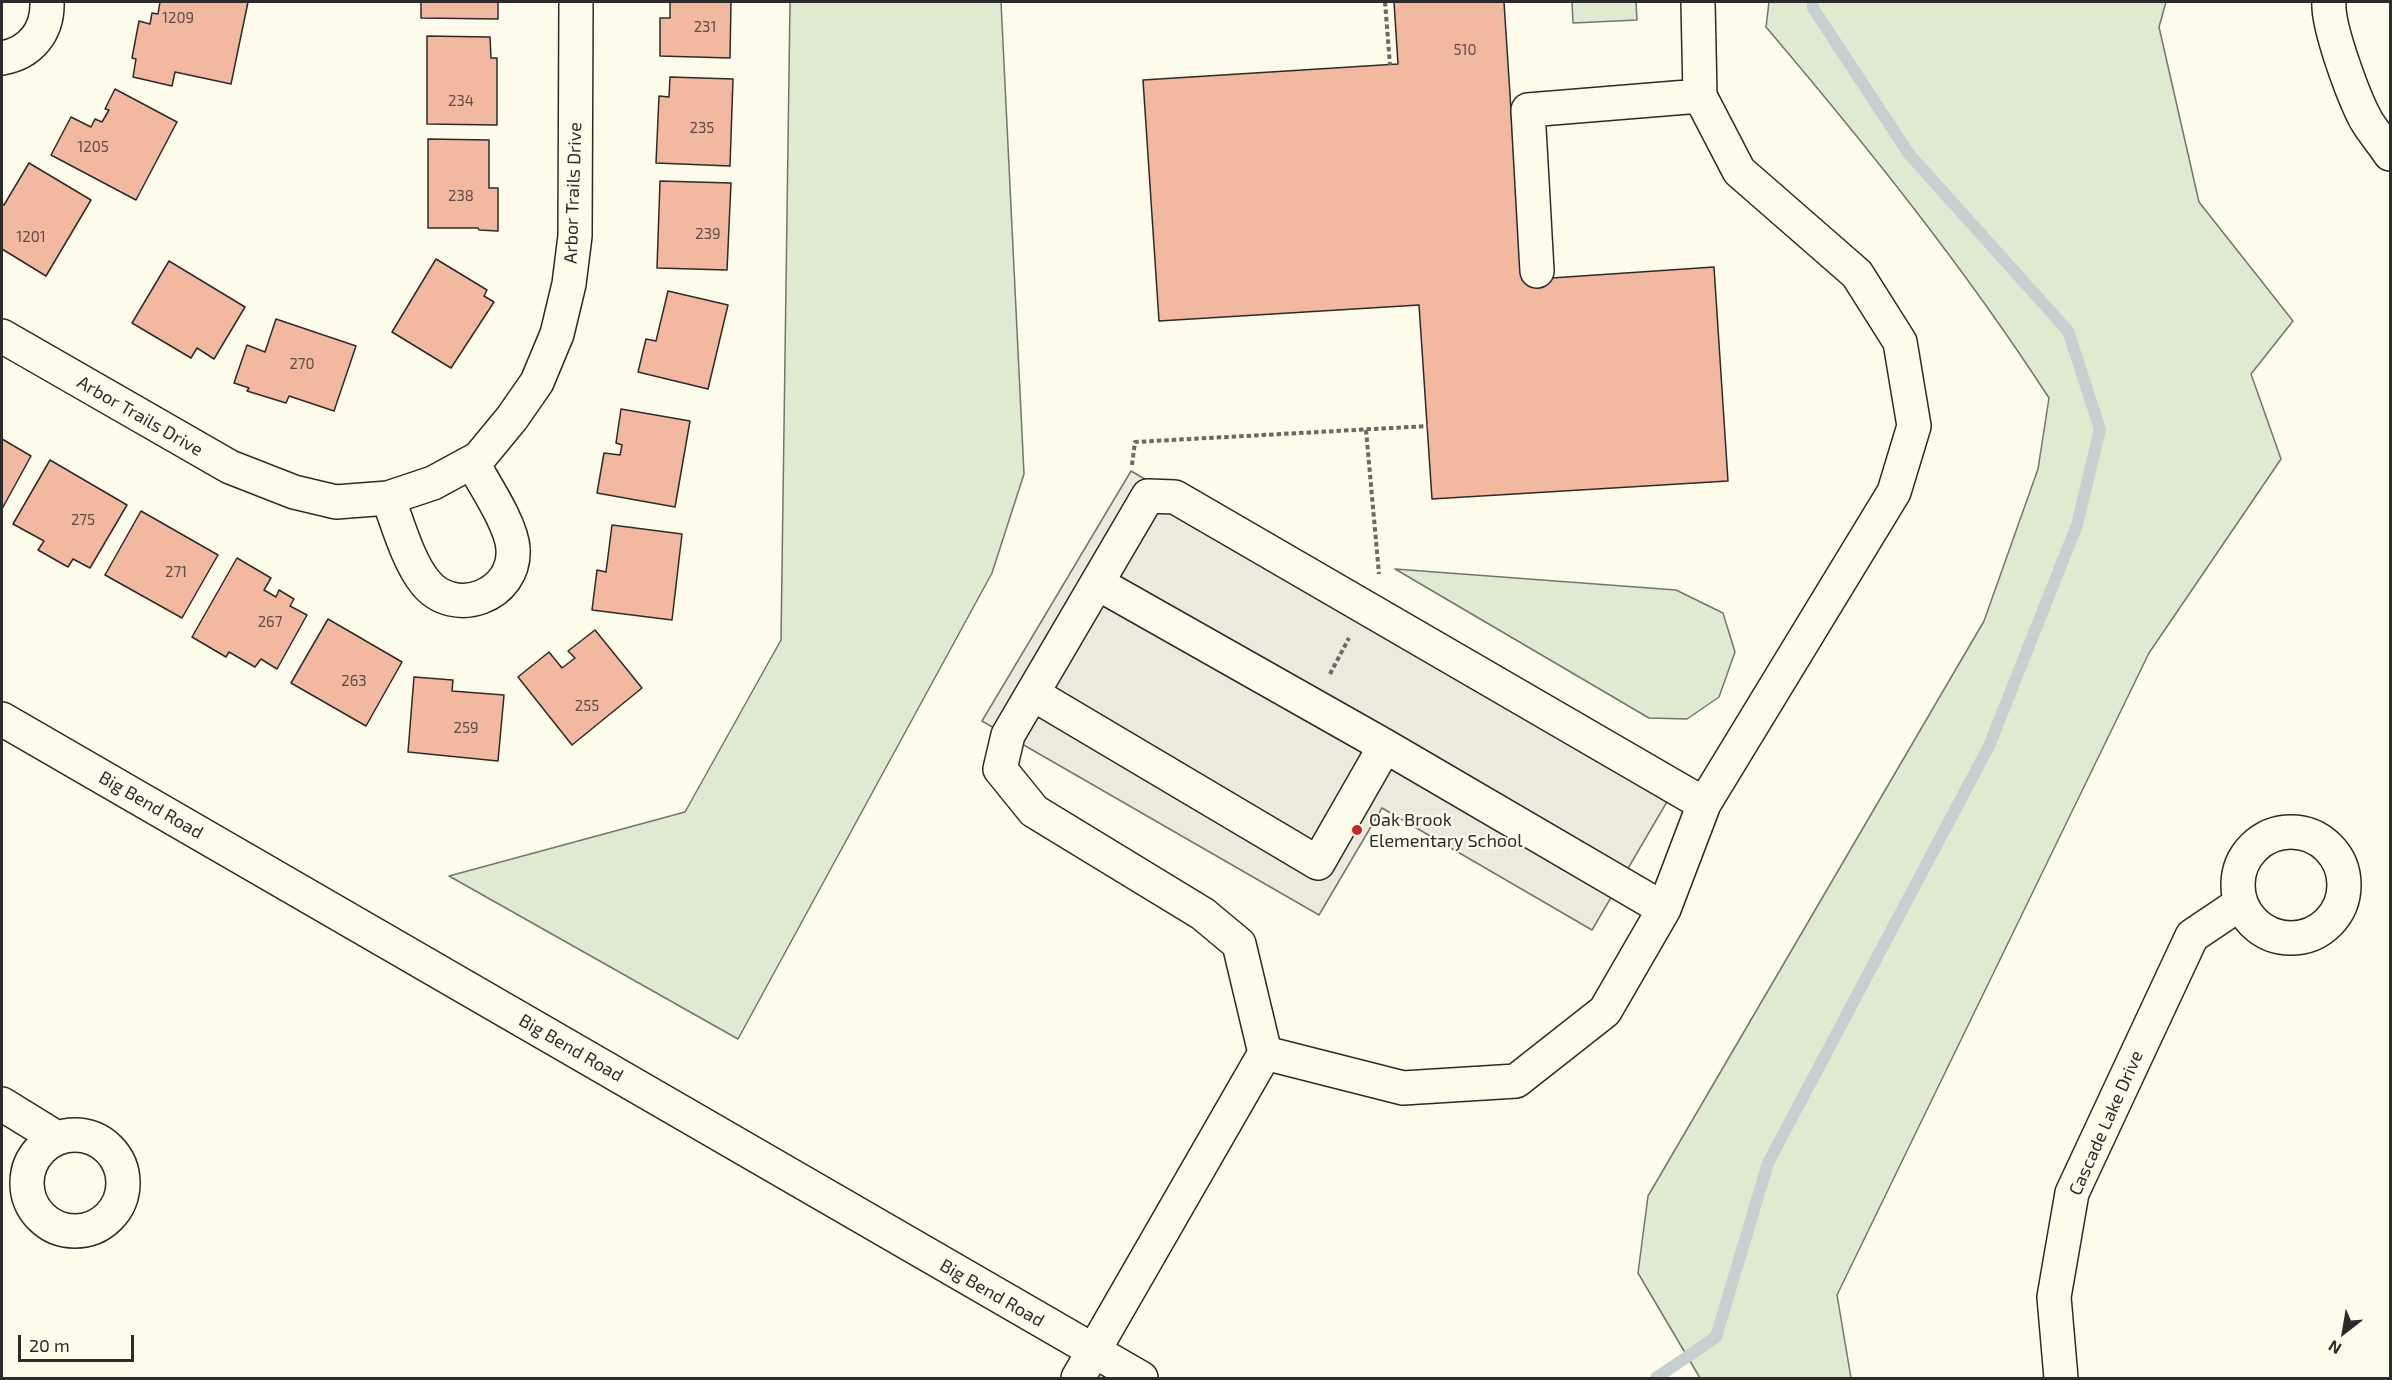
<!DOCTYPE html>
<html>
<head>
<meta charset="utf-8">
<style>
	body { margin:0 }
	#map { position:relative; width:2392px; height:1380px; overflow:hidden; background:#fdfbea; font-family:"Exo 2",sans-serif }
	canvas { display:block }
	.frame { position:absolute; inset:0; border:3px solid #2b2b2b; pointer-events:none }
	.north { position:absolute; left:2314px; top:1302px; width:60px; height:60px; -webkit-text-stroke:4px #fdfbea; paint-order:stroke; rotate:211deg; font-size:16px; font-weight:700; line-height:24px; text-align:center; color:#2b2b2b }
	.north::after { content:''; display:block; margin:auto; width:21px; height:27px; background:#2b2b2b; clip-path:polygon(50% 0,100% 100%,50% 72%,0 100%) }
	.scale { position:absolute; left:18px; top:1335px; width:116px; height:27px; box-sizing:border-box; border:3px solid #2b2b2b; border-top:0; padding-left:8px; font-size:18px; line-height:21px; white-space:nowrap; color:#2b2b2b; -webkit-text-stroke:4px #fdfbea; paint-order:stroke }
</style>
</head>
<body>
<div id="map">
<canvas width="2392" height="1380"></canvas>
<div class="frame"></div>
<div class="north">N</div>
<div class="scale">20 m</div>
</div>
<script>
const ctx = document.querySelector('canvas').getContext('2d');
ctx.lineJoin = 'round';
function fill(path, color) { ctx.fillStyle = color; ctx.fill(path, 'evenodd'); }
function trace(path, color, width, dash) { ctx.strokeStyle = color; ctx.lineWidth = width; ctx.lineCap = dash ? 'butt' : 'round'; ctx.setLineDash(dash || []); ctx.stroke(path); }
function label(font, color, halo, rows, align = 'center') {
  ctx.font = font + ' "Exo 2",sans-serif'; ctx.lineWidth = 4.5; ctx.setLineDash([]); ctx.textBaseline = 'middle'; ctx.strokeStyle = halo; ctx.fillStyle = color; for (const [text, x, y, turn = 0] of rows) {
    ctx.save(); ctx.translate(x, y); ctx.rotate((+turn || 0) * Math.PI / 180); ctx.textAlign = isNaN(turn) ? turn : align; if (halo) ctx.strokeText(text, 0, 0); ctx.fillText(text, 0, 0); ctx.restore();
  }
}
const green = new Path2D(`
	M790,2H1001L1024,474L992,573L738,1039L449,876L685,812L781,640Z
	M1572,2H1636L1637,20L1573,23Z
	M1769,2H2166L2159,27L2199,202L2293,321L2251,374L2281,459L2149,653L1837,1295L1851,1378H1700L1638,1273L1648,1196L1984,621L2038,469L2049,398C1964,267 1867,146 1766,27Z
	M1395,569L1676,590L1723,613L1735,652L1719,697L1687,719L1649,718Z`);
fill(green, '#deebd1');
trace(green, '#74746e', 1.5);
const parking = new Path2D(`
	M1131,471L1675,788L1592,930L1382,808L1319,915L982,721Z`);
fill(parking, '#eceadb');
trace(parking, '#74746e', 1.5);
trace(new Path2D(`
	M1656,1378L1716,1337L1768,1163L1989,746L2077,525L2100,429L2068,331L1909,154L1813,8V2`), '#c7d0d0', 12);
const building = new Path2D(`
	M160,2H248L231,84L175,72L172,86L133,77L136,59L132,58L139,21L150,24L152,13L158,14Z
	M421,2H498V19L421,18Z
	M670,2H731L730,58L660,56V18H670Z
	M1394,2H1504L1522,280L1714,267L1728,481L1432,499L1419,305L1159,321L1143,80L1398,64Z
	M427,36L490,37L491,58H497V125L427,124Z
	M670,77L733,79L730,166L656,163L659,96L669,97Z
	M115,89L177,122L136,200L51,155L71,117L91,127L95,119L102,122L109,110L105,109Z
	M428,139L489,140V188H498V231L479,230L478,228H428Z
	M29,163L91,200L46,276L2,249V204L4,205Z
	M660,181L731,183L727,270L657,268Z
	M436,259L487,290L484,296L494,302L451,368L392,332Z
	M169,261L245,307L214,359L197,348L191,358L132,323Z
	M668,291L728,305L708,389L638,372L646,339L656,341Z
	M276,319L356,346L334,411L289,396L286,403L247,391L249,388L234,383L247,345L265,352Z
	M621,409L690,421L675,507L597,493L604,453L620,455L622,445L616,443Z
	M2,439L31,456L2,509Z
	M50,460L127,505L90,568L73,559L68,567L38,550L44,541L13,524Z
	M141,511L218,555L182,618L105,575Z
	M612,525L682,534L672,620L592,610L597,570L606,572Z
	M237,558L271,578L264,590L276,597L279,590L294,599L290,606L307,615L277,669L261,659L255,667L229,652L226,657L192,637Z
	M328,619L402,662L366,726L291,683Z
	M595,630L642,688L572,745L518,677L549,652L562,668L575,658L568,651Z
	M414,677L453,680L452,691L504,695L498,761L408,752Z`);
fill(building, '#f2b8a0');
trace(building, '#2b2b2b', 1.5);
const minor = new Path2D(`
	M1698,2L1700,96L1739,171L1857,274L1900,342L1914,426L1894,492L1704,804L1664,909L1605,1011L1516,1081L1403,1088L1265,1053L1239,944L1203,914L1034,811L1000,769L1008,735L1148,496L1175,497L1704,804
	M2329,2C2327,26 2354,98 2366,120C2373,132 2383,143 2390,154
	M2,58C31,53 48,31 47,2
	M1537,271L1528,110L1700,96
	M2,336L230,467L294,492L336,502L388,498L433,483L479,458L512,418L537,382L557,334L569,284L575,236L576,2
	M388,498C398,524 408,561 425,582C454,619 516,596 513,549C512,525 484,484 472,462
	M1097,583L1385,746L1664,909
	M1033,694L1318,863L1385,746
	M2238 885a53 53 0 1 1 106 0a53 53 0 1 1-106 0Z
	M2,1104L57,1138
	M27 1183a48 48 0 1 1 96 0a48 48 0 1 1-96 0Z
	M1078,1378L1265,1053
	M2061,1378L2054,1297L2072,1193L2192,936L2241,903`);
const major = new Path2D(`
	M2,719L1141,1378`);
trace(minor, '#2b2b2b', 36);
trace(major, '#2b2b2b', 36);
trace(new Path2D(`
	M1385,2L1390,65
	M1366,430L1379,574
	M1132,465L1135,442L1428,426
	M1330,674L1349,638`), '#6a6964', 4, [4.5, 3]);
trace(minor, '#fdfbea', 33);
trace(major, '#fdfbea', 33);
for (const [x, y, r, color] of [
	[1357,830,6,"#c62828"]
]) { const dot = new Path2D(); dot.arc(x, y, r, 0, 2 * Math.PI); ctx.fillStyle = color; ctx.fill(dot); trace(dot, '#fdfbea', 2); }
label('15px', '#5d4e48', null, [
	["1209",178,18],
	["231",705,27],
	["510",1465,50],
	["234",461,101],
	["235",702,128],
	["1205",93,147],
	["238",461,196],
	["239",708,234],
	["1201",31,237],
	["270",302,364],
	["275",83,520],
	["271",176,572],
	["267",270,622],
	["263",354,681],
	["255",587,706],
	["259",466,728]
]);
label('18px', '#2b2b2b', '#fdfbea', [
	["Arbor Trails Drive",573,193,-88],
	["Arbor Trails Drive",140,416,30],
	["Big Bend Road",151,805,30],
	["Big Bend Road",571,1048,30],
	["Cascade Lake Drive",2106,1123,-66],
	["Big Bend Road",992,1293,30]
]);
label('18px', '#2b2b2b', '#fdfbea', [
	["Oak Brook",1369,820],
	["Elementary School",1369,841]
], 'left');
</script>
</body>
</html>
